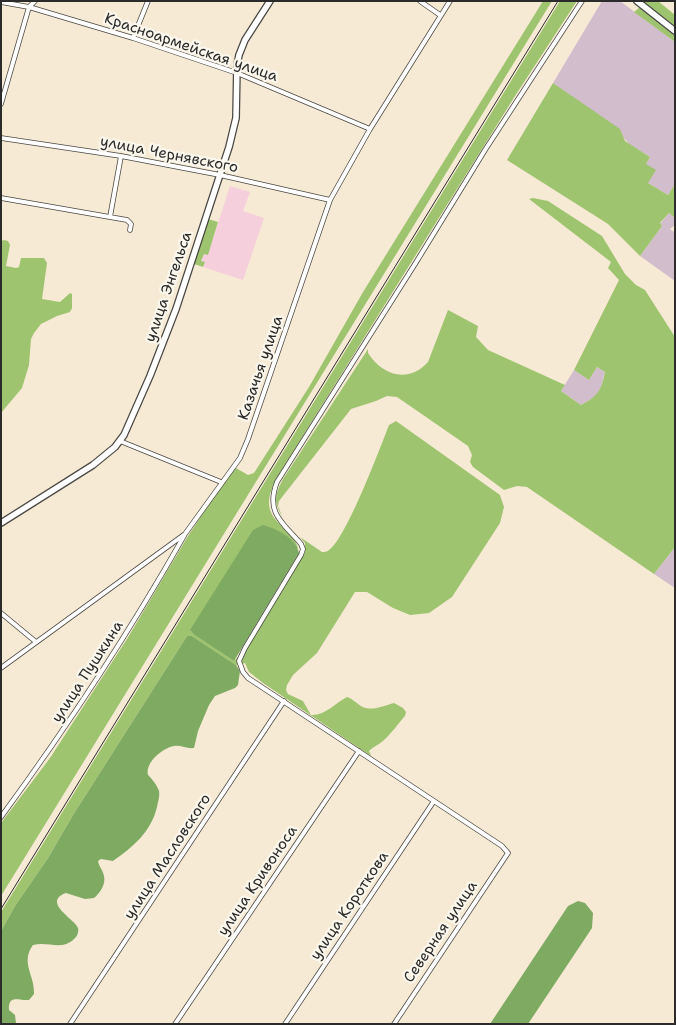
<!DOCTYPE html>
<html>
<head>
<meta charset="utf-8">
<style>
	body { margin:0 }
	#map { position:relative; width:676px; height:1025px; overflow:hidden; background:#f7ead5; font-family:"Shantell Sans",sans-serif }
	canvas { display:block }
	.frame { position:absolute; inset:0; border:2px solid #2b2b2b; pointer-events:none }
</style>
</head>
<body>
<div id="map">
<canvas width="676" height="1025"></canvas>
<div class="frame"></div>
</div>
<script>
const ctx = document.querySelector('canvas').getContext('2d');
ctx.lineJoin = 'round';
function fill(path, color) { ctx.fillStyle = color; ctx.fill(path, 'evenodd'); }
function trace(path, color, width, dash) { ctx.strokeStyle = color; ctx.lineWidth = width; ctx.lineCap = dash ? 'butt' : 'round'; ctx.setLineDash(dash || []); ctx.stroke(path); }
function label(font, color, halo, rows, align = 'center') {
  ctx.font = font + ' "Shantell Sans",sans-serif'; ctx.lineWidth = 4.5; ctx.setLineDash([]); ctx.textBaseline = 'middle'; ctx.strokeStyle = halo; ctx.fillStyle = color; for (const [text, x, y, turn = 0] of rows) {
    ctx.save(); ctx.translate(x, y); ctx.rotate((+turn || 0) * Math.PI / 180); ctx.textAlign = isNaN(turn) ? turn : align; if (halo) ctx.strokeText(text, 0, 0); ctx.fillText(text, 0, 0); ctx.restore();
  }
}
fill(new Path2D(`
	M230,186L250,192L243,211L264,218L243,280L203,267L205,263L201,261L204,254H208Z`), '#f5cfdb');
fill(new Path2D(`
	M602,1H620L675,42V184L668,195L648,183L646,164L650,157L629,144L623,137L621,132L553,83Z
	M669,213L675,218V225L670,229L675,233V281L640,256L662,226L660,224Z
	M597,367L605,372L601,387L596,396L581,405L561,391L574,370L589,380Z
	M675,547V588L654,574Z`), '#d1bdcc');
fill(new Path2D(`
	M543,1H552L1,896V823L50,758L127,639L188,536L223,483L236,468L248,475L254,473L309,387L363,292Z
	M560,1H577L515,96L276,479C273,486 269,494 269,502C268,524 298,532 299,553L298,548L191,631L234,661L238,657L239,664L236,665L192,636H187L73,815L48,858L15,906L1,931V912Z
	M642,1H658L675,15V27Z
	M640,7L675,34V42L634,12Z
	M553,83L620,129L625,141L650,157L646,164L656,170L648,183L668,195L675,184V218L669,213L660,223L662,226L640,256L608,224L507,160Z
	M533,198L548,201L602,236L625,274L636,285L645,290L675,337V547L654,574L527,487L517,486L504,490L473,467L470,462L472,455L468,446L397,397L387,396L376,401L351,409L279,501L278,506L282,516C273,501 275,494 283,479L368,349V353C382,375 408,384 428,362L448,310L478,326L476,337L488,350L565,385L561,391L581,405C598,396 601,391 605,372L597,367L589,380L574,370L619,280L608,268L611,262L529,199Z
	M208,219L218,222L208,255L204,254L201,261L205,262L203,267L194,264Z
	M4,240L8,241L10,245L6,266L16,268L19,267L21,258H44L47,263L42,299L60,302L70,293L72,294V308L70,312L57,316L41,324L34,333L31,339L29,365L22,388L1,413V241Z
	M396,421L500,495L504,507L500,523L452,597L429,613L410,615L393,608L367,592H355L317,653L293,675L287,685L286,690L288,694L303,701L311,715C325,716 335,703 347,697C353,699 356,703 361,706C371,712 383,706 394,703L403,708L406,712L405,716C398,724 391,734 383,741C378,745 373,747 369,751L371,756L263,683L249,672L245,663L241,664L245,652L305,552V543L300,537L322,552C324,552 327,552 329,550C346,539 380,448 389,425Z`), '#9fc46f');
fill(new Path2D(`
	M263,525C277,529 295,537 299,553L234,661L195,635L190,630L253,530Z
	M187,636H192L236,665L240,671L238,685L235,688L215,696L209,705L198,731L194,748C187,749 181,745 174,746C162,748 145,763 148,775C152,779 157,785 159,791C160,796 158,802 157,807C151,832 133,847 113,861L101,859L98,861C99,867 103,870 104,876C106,884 100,893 94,898L85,899L66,893C41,902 76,920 78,928C79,932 77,937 74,939C62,951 48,941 33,945C20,963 35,975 34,994L29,1000C19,1001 8,994 9,1010L15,1015L16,1023L1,1024V931L15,906L48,858L73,815Z
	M578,901L585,903L593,913L592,928L528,1024H490L568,906Z`), '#7faa62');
const street = new Path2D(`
	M420,1L440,15
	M1,2L29,7L133,38L237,73L370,129
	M133,38L148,1
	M1,104L29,7L35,1
	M1,138L121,156L220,175L330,200
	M1,198L127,220L131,224L130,230
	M110,217L121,156
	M120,441L221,482
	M1,613L36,642
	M1,668L185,534L240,458L248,439L330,200L370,129L450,1
	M1,817C67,727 129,633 184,536
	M70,1024L284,701
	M175,1024L359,751
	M285,1024L434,801
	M394,1024L508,853L502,846L248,678L243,672L239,661L245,648L301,555L303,549L301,544C283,523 265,513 277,482L415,264L485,150L582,1`);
const secondary = new Path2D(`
	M637,1L675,31
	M1,523L93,465L115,447L124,435L150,376L176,309L229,147L236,118L237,65L239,55L245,40L270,1`);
trace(street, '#4a4844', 5.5);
trace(secondary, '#4a4844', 8);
trace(street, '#fff', 4);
trace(secondary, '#fff', 5.5);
trace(new Path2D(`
	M1,909L558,1`), '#2b2b2b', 1);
label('15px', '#2b2b2b', '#fbf7ec', [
	["Красноармейская улица",191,48,19],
	["улица Чернявского",169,155,11],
	["улица Энгельса",169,287,-71],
	["Казачья улица",261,368,-71],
	["улица Пушкина",88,672,-57],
	["улица Масловского",168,857,-57],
	["улица Кривоноса",258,881,-56],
	["улица Короткова",350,906,-56],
	["Северная улица",441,932,-56]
]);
</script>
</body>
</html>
